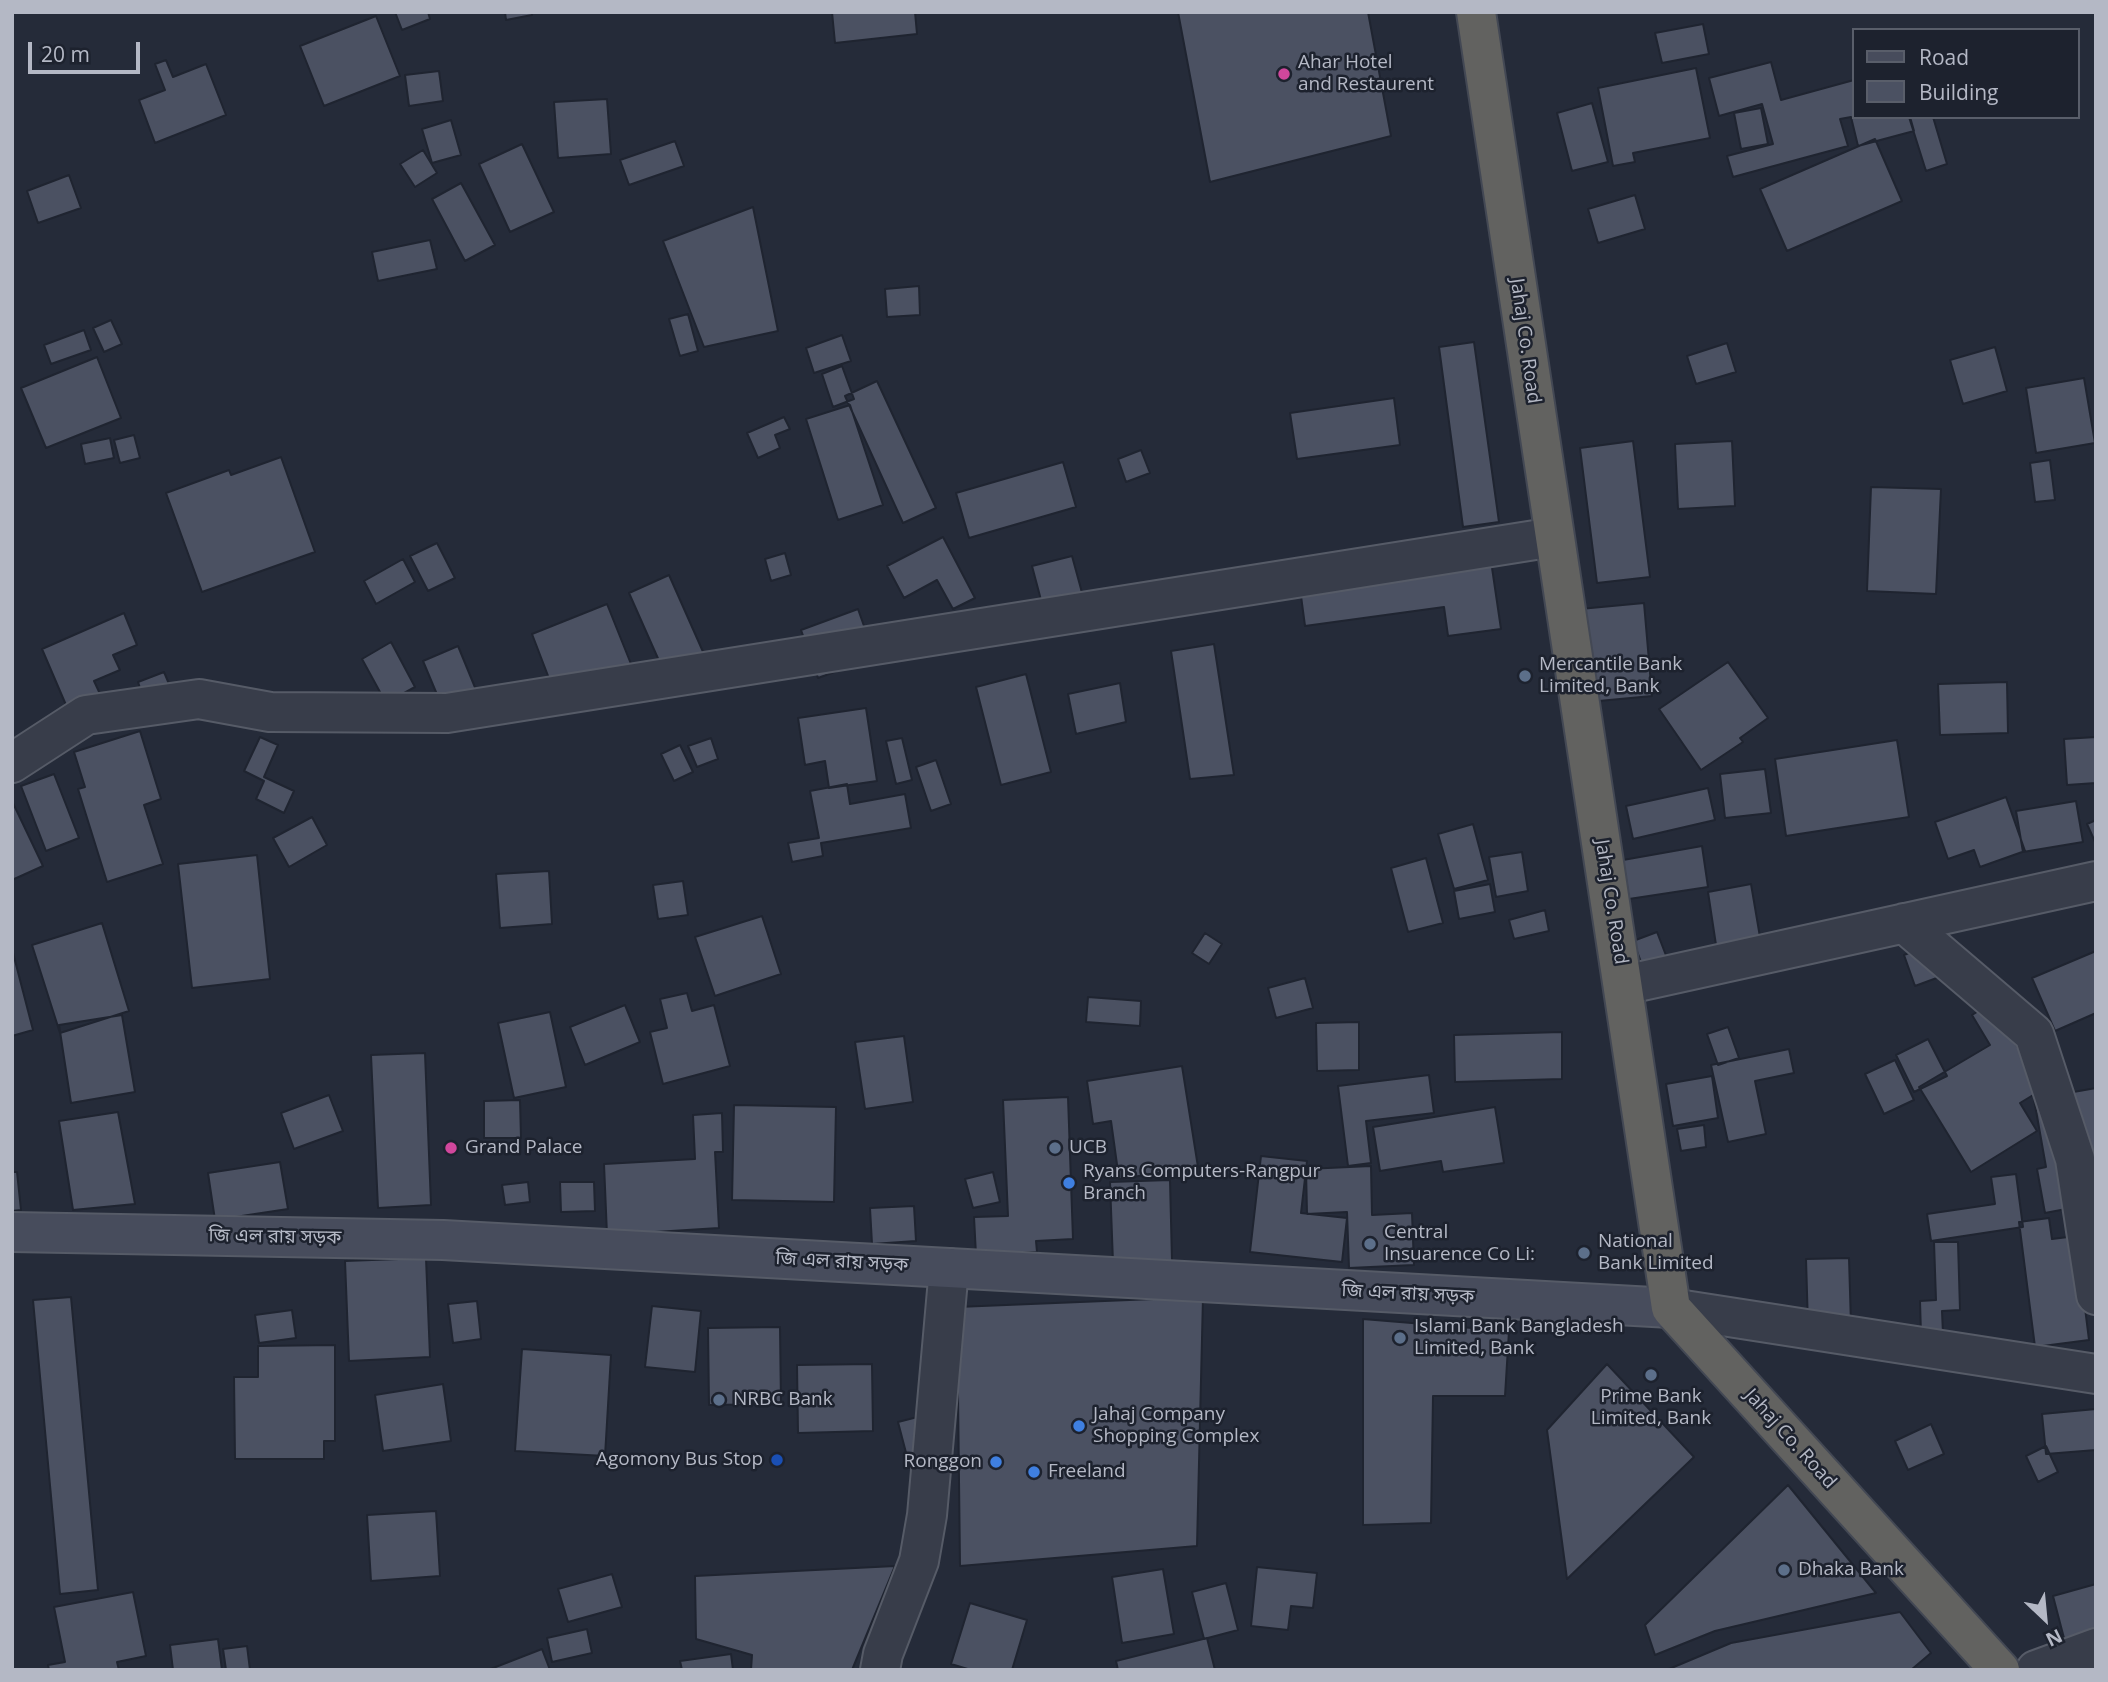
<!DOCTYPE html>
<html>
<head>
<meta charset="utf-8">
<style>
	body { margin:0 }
	#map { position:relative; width:2108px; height:1682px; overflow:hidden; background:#252b39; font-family:"Open Sans",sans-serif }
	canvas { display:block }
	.frame { position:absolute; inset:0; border:14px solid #b4b8c5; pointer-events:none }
	.legend { position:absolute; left:1852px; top:28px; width:228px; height:91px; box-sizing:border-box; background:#1d222e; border:2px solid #595e6a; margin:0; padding:9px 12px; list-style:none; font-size:21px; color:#b4b8c5 }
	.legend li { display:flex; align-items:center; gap:14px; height:35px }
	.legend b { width:35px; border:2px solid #595e6a }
	.north { position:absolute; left:2010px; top:1584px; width:70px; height:70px; -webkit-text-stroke:5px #1d222e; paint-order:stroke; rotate:154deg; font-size:19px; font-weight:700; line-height:28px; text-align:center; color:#b4b8c5 }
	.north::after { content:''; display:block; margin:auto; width:24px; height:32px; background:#b4b8c5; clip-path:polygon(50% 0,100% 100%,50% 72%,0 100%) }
	.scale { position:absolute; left:28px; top:42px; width:112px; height:32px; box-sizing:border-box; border:4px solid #b4b8c5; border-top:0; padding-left:9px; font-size:21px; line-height:24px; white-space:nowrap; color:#b4b8c5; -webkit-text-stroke:5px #1d222e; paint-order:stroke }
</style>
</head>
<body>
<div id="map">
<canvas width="2108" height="1682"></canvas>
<div class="frame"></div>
<ul class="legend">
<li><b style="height:9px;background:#474c5c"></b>Road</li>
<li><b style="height:19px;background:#4b5162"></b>Building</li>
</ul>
<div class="north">N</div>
<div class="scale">20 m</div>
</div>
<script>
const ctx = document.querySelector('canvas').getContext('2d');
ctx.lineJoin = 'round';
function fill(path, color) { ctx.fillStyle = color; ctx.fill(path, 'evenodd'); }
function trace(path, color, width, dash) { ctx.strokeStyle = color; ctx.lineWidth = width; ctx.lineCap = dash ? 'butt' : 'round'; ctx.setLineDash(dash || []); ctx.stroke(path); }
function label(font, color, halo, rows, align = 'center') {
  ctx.font = font + ' "Open Sans","Noto Sans Bengali",sans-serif'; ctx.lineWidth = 5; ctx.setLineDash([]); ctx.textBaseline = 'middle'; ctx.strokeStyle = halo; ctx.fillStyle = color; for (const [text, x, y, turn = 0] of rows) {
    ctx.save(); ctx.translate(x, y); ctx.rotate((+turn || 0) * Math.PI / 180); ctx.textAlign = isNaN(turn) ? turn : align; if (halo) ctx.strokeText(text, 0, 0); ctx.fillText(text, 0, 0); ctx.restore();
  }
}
const building = new Path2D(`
	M395,12H428L430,19L402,30Z
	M505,12H532V15L506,20Z
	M832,12H915L917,34L835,43Z
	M1178,12H1368L1391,136L1210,182Z
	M376,16L400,76L324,106L300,46Z
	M1703,24L1709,54L1662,63L1655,33Z
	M166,60L173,77L206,64L226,115L155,143L139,100L165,90L155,64Z
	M1771,62L1781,100L1854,80V117H1910L1914,131L1858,146L1851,117L1840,119L1848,146L1733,177L1727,156L1773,144L1762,104L1719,116L1709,78Z
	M1696,68L1710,138L1633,153L1635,162L1613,166L1598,88Z
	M439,71L443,101L409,106L405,75Z
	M607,99L611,154L558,158L554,102Z
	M1592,103L1608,162L1572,171L1557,113Z
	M1761,108L1768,144L1741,149L1734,113Z
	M1909,117H1933L1947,164L1926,171Z
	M451,120L461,155L432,163L422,129Z
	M1875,139L1902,201L1787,251L1760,189Z
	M675,141L684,166L629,185L620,160Z
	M522,144L554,212L510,232L479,164Z
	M423,150L437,173L415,187L400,164Z
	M69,175L81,208L38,223L27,191Z
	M461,183L495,245L465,261L432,199Z
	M1635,195L1645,229L1598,243L1588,209Z
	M753,207L778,331L704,347L663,241Z
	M430,240L437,269L378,281L372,252Z
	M919,286L920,315L887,317L885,289Z
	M688,314L698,351L680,356L669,319Z
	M111,320L122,344L104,352L93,328Z
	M84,330L91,350L51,364L44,345Z
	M842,335L851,361L814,373L806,348Z
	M1474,342L1499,522L1463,527L1439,347Z
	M1727,343L1736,372L1696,384L1687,356Z
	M1995,347L2007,391L1963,404L1950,360Z
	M97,357L121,418L46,448L21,388Z
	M842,366L854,399L833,407L822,374Z
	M2084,378L2095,443L2036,453L2026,388Z
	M877,381L936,508L903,523L845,396Z
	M1394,398L1400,445L1297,459L1290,413Z
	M850,405L883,505L838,520L806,419Z
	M784,417L790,429L775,435L780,448L758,458L747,433Z
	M134,435L140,458L120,463L114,440Z
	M110,438L114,458L85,464L81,444Z
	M1633,441L1650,577L1597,583L1580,448Z
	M1732,441L1735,506L1678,509L1675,444Z
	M1141,450L1150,473L1126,482L1118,459Z
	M281,457L315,552L202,592L166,493L229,470L231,475Z
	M2050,460L2055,500L2035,502L2030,463Z
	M1063,462L1076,507L969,538L956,493Z
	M1871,487L1941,489L1936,594L1867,591Z
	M943,537L975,598L953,609L937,580L904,598L887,566Z
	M437,543L455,578L428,591L410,556Z
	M785,553L791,575L771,581L765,559Z
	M1490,554L1501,629L1448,636L1444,607L1305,626L1299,581Z
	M1072,556L1090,622L1050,634L1032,566Z
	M403,559L415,582L376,604L364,581Z
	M669,575L704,654L664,672L629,593Z
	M1644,603L1652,696L1588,702L1580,609Z
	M607,604L631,664L555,694L532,634Z
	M858,609L875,657L818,678L801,630Z
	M124,613L137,645L113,655L120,670L94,681L108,711L75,726L42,649Z
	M391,642L415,687L386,703L362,659Z
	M1214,644L1234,775L1190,779L1171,651Z
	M458,646L481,702L446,716L423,661Z
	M1728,662L1768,718L1740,738L1743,742L1701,770L1659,709Z
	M164,672L172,691L144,700L138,682Z
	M1026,674L1051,772L1001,785L976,687Z
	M2007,682L2008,733L1940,735L1938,684Z
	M1120,683L1126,722L1076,734L1068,694Z
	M866,708L877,781L829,788L825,761L805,765L798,718Z
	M140,731L161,799L144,805L163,864L107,882L78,789L85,787L74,752Z
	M260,737L278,745L264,777L294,791L284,813L256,799L264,781L244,771Z
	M2096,737V783L2067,785L2064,739Z
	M711,738L718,759L697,767L688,746Z
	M902,738L912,780L896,784L886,741Z
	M1897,740L1909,817L1786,836L1775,759Z
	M680,745L693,772L674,781L661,754Z
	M936,760L951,804L931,811L916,767Z
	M1765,769L1771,813L1725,818L1720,774Z
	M54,774L79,838L46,851L21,786Z
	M847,784L850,804L905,794L911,828L821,843L823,856L792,862L788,843L819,838L810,791Z
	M1708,788L1715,820L1633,839L1626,806Z
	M2006,797L2025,851L1980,867L1974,850L1948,859L1935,822Z
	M12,801L43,866L12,880Z
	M2076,801L2083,842L2023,852L2016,811Z
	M312,817L327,845L289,867L273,838Z
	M2096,820V844L2087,824Z
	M1473,824L1488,880L1454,889L1438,834Z
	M1702,846L1708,887L1629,899L1623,860Z
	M1522,852L1528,891L1496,897L1489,857Z
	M257,855L270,979L192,988L178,864Z
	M1426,858L1443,923L1408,932L1391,868Z
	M549,871L552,924L500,928L496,874Z
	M683,881L688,915L658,919L653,885Z
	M1490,884L1495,912L1459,919L1454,891Z
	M1751,884L1760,937L1716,945L1708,892Z
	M1545,910L1549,931L1514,939L1509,920Z
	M762,916L781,974L715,996L695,937Z
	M102,923L129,1011L60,1033L32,945Z
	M1657,932L1672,971L1648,980L1633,941Z
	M1205,933L1222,944L1209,964L1192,953Z
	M1942,940L1953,972L1915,986L1904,955Z
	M12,949L33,1030L12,1036Z
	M2096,951V1013L2055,1031L2032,978Z
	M1305,978L1313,1008L1276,1018L1268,988Z
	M687,993L692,1011L714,1005L730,1066L663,1084L650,1032L667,1028L660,999Z
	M2006,994L2014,1041L2043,1089L2020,1103L2037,1131L1971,1172L1919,1087L1990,1045L1972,1015Z
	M1088,997L1141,1001L1140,1026L1086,1022Z
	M625,1005L640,1042L585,1065L570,1027Z
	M550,1012L566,1087L514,1098L498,1023Z
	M122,1015L135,1092L71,1103L59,1025Z
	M1359,1022V1070L1317,1071L1316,1023Z
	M1728,1027L1739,1058L1718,1065L1707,1034Z
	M1562,1032V1079L1455,1082L1454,1035Z
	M904,1036L913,1102L865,1109L855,1042Z
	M1928,1039L1947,1076L1914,1092L1896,1055Z
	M1789,1049L1794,1073L1755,1081L1766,1134L1728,1142L1711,1065Z
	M425,1053L431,1205L378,1208L371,1055Z
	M1895,1060L1914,1100L1884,1114L1865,1074Z
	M1182,1066L1198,1167L1119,1179L1111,1121L1093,1124L1087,1081Z
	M1429,1075L1434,1113L1366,1121L1371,1163L1348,1166L1338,1086Z
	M1712,1076L1718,1118L1673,1126L1666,1084Z
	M2096,1088V1166L2060,1172L2066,1209L2045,1213L2037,1169L2046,1167L2034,1099Z
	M329,1095L343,1131L294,1149L281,1113Z
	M1068,1097L1073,1239L1036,1241L1037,1252L976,1255L974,1217L1008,1216L1003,1100Z
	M520,1100L521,1138H484V1101Z
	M734,1105L836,1107L834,1202L732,1200Z
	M1495,1107L1504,1163L1443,1172L1441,1161L1380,1171L1373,1127Z
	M118,1112L135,1204L73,1210L59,1121Z
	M722,1113L723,1152H715L719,1228L607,1235L604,1164L695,1159L693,1115Z
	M1704,1125L1706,1147L1681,1151L1677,1129Z
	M1261,1156L1307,1161L1301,1213L1347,1218L1342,1262L1250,1252Z
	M280,1162L288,1209L215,1220L208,1173Z
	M1371,1166L1372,1215L1412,1213L1414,1265L1349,1268L1347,1212L1307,1214L1306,1169Z
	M12,1172H17L21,1210L12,1211Z
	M993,1172L1000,1202L973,1208L965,1179Z
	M2016,1174L2023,1227L1931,1241L1927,1214L1995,1204L1991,1177Z
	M1170,1180L1172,1261L1113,1263L1110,1182Z
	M528,1182L530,1202L505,1205L502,1185Z
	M560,1182H594L595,1211L561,1212Z
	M914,1206L916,1241L872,1244L870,1208Z
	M2049,1218L2052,1239L2076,1236L2089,1340L2035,1347L2019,1222Z
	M1934,1242H1958L1960,1310L1942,1311L1943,1334L1921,1335L1920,1301L1936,1300Z
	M426,1258L430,1357L349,1361L345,1261Z
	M1849,1258L1851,1325L1808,1326L1806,1259Z
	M71,1297L98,1590L60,1594L33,1300Z
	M1203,1297L1197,1546L960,1566L957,1307Z
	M477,1301L481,1339L453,1343L448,1304Z
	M652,1306L701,1311L695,1372L645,1367Z
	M292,1310L296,1338L259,1343L255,1315Z
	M1363,1319L1509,1331L1505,1396H1433L1431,1523L1363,1525Z
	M780,1327L781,1404L709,1405L708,1328Z
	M335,1345V1441H324V1459H235L234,1377H258V1346Z
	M522,1349L611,1355L605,1456L515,1451Z
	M872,1364L873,1431L798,1433L797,1365Z
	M1607,1364L1694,1457L1567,1579L1547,1430Z
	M443,1384L451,1441L383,1451L375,1395Z
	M2096,1409V1450L2046,1454L2042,1414Z
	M937,1412L948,1459L910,1468L898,1422Z
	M1931,1424L1944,1454L1908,1470L1895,1441Z
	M2046,1446L2058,1472L2038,1482L2026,1456Z
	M1788,1485L1876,1593L1715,1631L1655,1655L1645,1625Z
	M436,1511L440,1576L371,1581L367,1515Z
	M895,1566L852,1670H751L752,1655L696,1639L695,1576Z
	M1257,1567L1317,1573L1313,1608L1291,1606L1288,1630L1251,1626Z
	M1163,1569L1174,1634L1122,1643L1112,1577Z
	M612,1574L622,1607L568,1622L558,1589Z
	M1226,1583L1238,1630L1204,1639L1192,1592Z
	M2096,1584V1633L2065,1642L2053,1596Z
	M133,1592L146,1656L117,1662L119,1670H49L48,1665L65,1662L54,1607Z
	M970,1603L1027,1620L1012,1670H971L951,1664Z
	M1900,1612L1931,1653L1911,1670L1669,1669L1731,1643Z
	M587,1629L592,1653L552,1662L547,1638Z
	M1207,1638L1215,1670H1118L1116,1661Z
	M218,1639L222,1670H173L170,1645Z
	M247,1646L250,1670H226L223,1649Z
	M542,1649L550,1670H488Z
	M731,1654L733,1670H682L680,1661Z`);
fill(building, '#4b5162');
trace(building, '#1f2430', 2);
const minor = new Path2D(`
	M12,763L86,715L199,699L270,712L447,713L1554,537
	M1904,923L2034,1034L2075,1159L2096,1295
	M1624,985L2096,881
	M880,1670L883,1654L919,1561L927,1515L949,1268
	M2036,1670L2096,1648`);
const tertiary = new Path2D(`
	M1671,1308L2096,1374`);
const secondary = new Path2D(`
	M12,1232L443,1240L1671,1308`);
const trunk = new Path2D(`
	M1476,12L1671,1308L2000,1670`);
trace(minor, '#565b67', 42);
trace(tertiary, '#565b67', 42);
trace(secondary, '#565b67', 42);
trace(trunk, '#434854', 42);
trace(minor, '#383d4a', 38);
trace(tertiary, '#383d4a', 38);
trace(secondary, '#474c5c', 38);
trace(trunk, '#626260', 38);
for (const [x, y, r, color] of [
	[1284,74,7,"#d1479c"],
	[1525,676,7,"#5c6f8a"],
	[451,1148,7,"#d1479c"],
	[1055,1148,7,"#5c6f8a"],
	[1069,1183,7,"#3f7fe0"],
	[1370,1244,7,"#5c6f8a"],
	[1584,1253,7,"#5c6f8a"],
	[1400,1338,7,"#5c6f8a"],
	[1651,1375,7,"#5c6f8a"],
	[719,1400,7,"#5c6f8a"],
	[1079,1426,7,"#3f7fe0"],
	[777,1460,7,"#1a4fb4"],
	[996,1462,7,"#3f7fe0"],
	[1034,1472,7,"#3f7fe0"],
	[1784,1570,7,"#5c6f8a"]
]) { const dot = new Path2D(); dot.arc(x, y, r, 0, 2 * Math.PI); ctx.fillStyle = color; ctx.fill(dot); trace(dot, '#1d222e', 2.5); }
label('19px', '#b4b8c5', '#1d222e', [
	["Ahar Hotel",1298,63],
	["and Restaurent",1298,85],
	["Mercantile Bank",1539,665],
	["Limited, Bank",1539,687],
	["Grand Palace",465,1148],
	["UCB",1069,1148],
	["Ryans Computers-Rangpur",1083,1172],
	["Branch",1083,1194],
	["Central",1384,1233],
	["Insuarence Co Li:",1384,1255],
	["National",1598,1242],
	["Bank Limited",1598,1264],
	["Islami Bank Bangladesh",1414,1327],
	["Limited, Bank",1414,1349],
	["Prime Bank",1651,1397,"center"],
	["Limited, Bank",1651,1419,"center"],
	["NRBC Bank",733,1400],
	["Jahaj Company",1093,1415],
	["Shopping Complex",1093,1437],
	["Agomony Bus Stop",763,1460,"right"],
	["Ronggon",982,1462,"right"],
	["Freeland",1048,1472],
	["Dhaka Bank",1798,1570]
], 'left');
label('19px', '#b4b8c5', '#1d222e', [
	["Jahaj Co. Road",1525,341,82],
	["Jahaj Co. Road",1611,902,81],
	["জি এল রায় সড়ক",275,1237,1],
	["জি এল রায় সড়ক",842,1262,3],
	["জি এল রায় সড়ক",1408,1294,3],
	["Jahaj Co. Road",1790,1439,48]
]);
</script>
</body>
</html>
